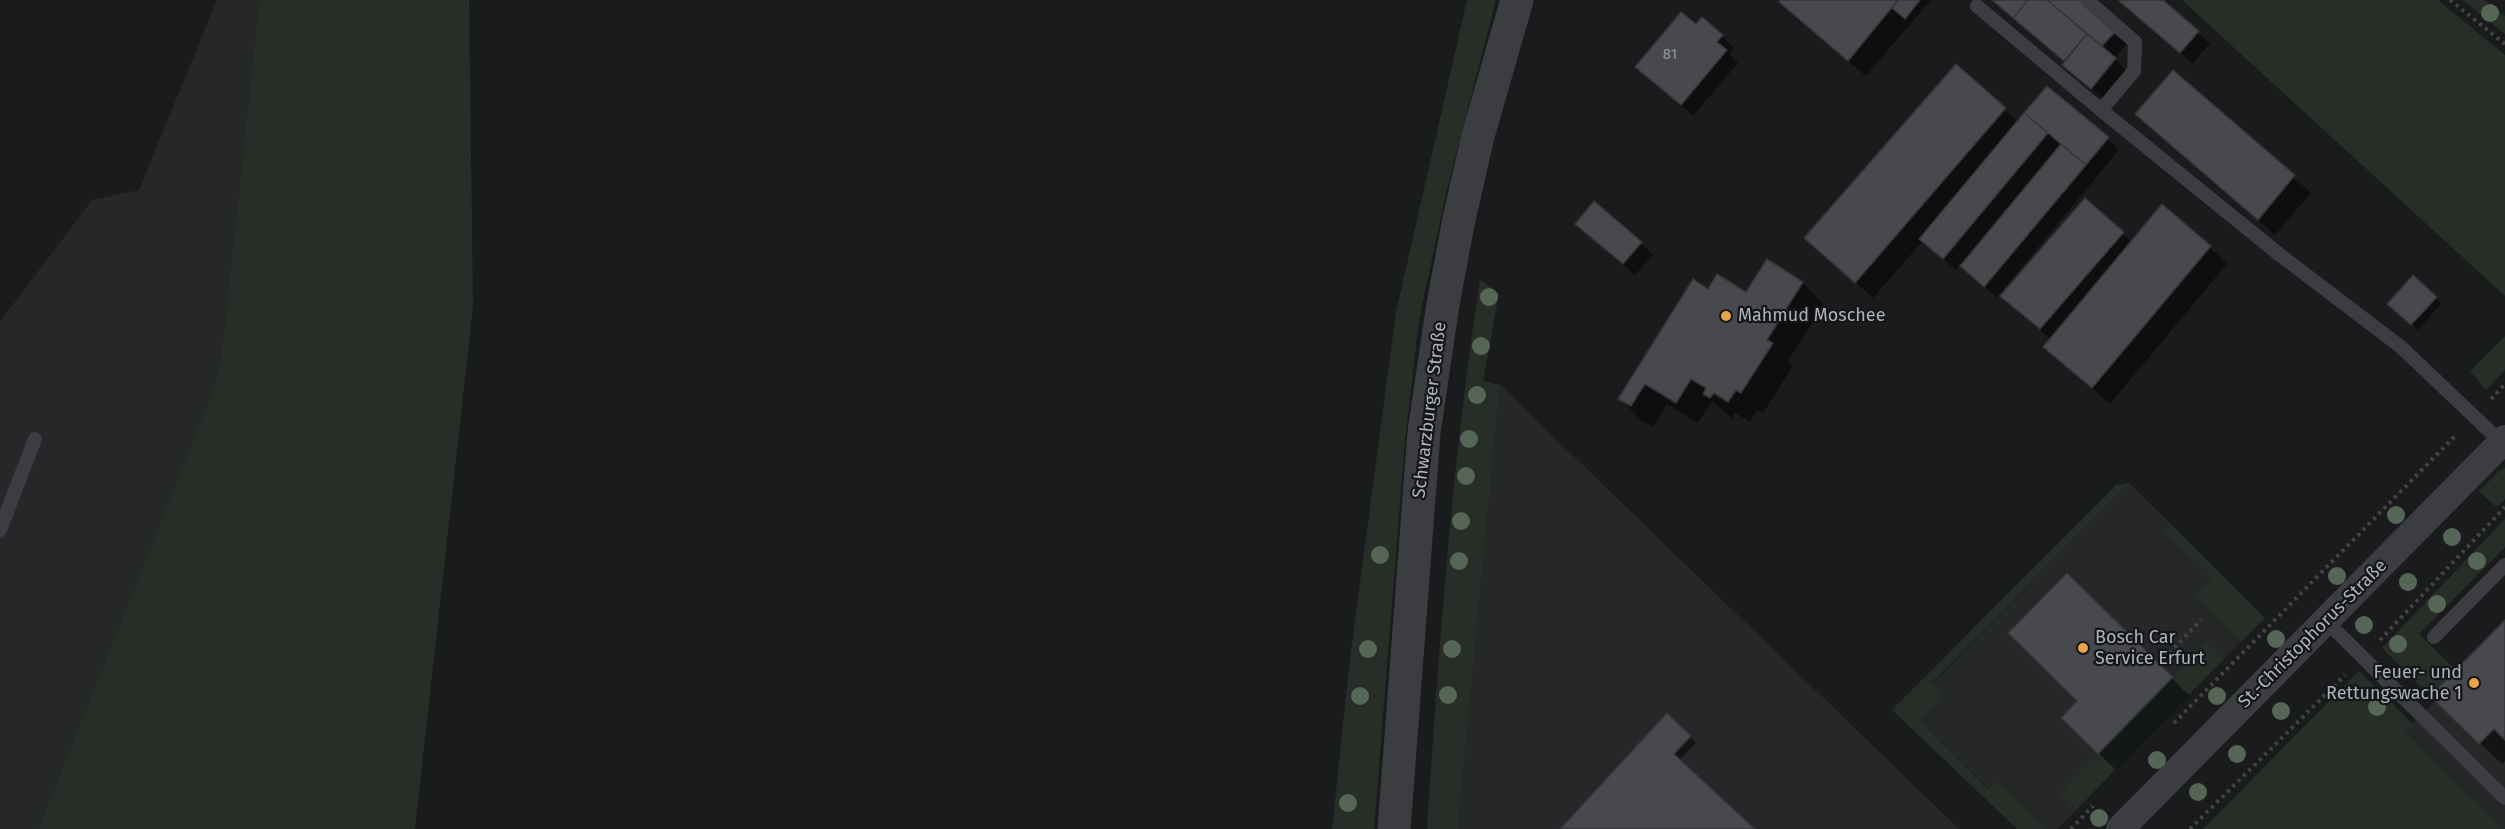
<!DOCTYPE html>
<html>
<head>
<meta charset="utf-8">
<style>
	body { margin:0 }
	canvas { display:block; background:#1a1b1c }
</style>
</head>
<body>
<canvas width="2505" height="829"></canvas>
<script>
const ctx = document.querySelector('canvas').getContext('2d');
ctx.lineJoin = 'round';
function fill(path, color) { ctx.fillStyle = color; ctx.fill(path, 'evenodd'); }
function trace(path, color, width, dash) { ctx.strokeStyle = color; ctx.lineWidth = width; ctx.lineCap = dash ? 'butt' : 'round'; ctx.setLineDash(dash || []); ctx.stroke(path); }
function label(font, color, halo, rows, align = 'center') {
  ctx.font = font + ' "Fira Sans",sans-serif'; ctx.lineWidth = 4.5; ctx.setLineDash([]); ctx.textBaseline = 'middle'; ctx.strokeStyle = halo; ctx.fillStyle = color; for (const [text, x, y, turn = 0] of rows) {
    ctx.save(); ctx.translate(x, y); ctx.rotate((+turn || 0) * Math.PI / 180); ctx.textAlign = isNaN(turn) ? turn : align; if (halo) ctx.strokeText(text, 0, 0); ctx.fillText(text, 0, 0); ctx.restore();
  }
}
fill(new Path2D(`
	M217,0H259L221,358L215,385L38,829H0V322L92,200L139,190Z
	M1500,385L1959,829H1458Z
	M2129,483L2170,523L2164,530L2212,577L2194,595L2241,642L2224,659L2207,642L2059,793L2076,810L2057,829H2045L1997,782L1989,789L1919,720L1943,695L1932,684Z
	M2505,620V829H2503L2406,730L2435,701L2430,696Z`), '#262729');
fill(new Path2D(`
	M259,0H469L473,306L415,829H38L215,385L221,358Z
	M1467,0H1496L1446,193L1419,320L1405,441L1374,829H1332L1350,658L1396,312Z
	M2182,0H2438L2505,55V296Z
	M2463,0H2484L2505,16V34Z
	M1480,280L1499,293L1483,381L1500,385L1458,829H1427C1439,646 1452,461 1480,280Z
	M2505,336V370L2486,390L2470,371Z
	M2505,468V499L2498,506L2494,505L2479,491L2500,470Z
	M2129,483L1932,683L1943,695L1919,720L1988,789L1997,781L2045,829H2017L1892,710L2116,485Z
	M2505,519V547L2419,634L2456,670L2430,696L2382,648Z
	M2170,523L2265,618L2241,642L2194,595L2212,577L2163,530Z
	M2207,642L2224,659L2076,810L2059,793Z
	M2359,671L2413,724L2406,731L2503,829H2203Z`), '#262e27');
fill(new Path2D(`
	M1782,0H1931L1866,76L1798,19L1781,2Z
	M1992,0H2077L2127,44L2114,58L2127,71L2103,99L2076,77L2064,65L2066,62Z
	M2122,0H2161L2210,43L2193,64L2133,13Z
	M1696,26L1722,36L1734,48L1729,54L1738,63L1693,116L1649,78Z
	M1956,66L2018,122L2108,139L2119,150L2003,290L2006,292L2123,233L2132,242L2210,247L2227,264L2110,404L2045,347L2051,340L2000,293L1997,298L1960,264L1956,270L1923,241L1873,298L1806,238Z
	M2173,72L2311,193L2275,235L2137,114Z
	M1577,224L1641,243L1653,255L1635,275Z
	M1768,261L1803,283L1824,305L1788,361L1793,366L1763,413L1757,410L1750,422L1735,413L1732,418L1712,401L1698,423L1667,404L1653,427L1641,420L1620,398L1709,291L1747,295Z
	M2436,298L2441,304L2418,330L2395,309Z
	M2067,575L2189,695L2116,770L2063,718L2079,701Z
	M2505,622V761L2502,764L2432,696Z
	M1667,715L1696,743L1679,761L1753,829H1562Z`), '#0007');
const building = new Path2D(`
	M1780,0H1898L1848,61L1779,2Z
	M1898,0H1920L1905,19L1892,8Z
	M1992,0H2028L2013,18Z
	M2028,0H2047L2087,34L2064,61L2013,18Z
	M2047,0H2080L2116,31L2102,46Z
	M2120,0H2163L2199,31L2180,53L2119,1Z
	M1681,12L1696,24L1702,17L1723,35L1717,42L1727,50L1681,105L1635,67Z
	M2087,34L2116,58L2091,89L2062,65Z
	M1956,64L2006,108L1855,283L1804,238Z
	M2173,70L2295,175L2258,220L2135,114Z
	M2047,86L2109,137L2086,165L2024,113Z
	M2024,113L2048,133L1943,259L1919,239Z
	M2061,144L2086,165L1984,287L1960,266Z
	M2085,198L2124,232L2040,329L2000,296Z
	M1594,201L1642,242L1623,264L1575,224Z
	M2162,204L2211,246L2092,388L2043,347Z
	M1767,259L1803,282L1767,340L1773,343L1741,393L1736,390L1728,402L1714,393L1710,398L1703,394L1706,388L1691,379L1676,403L1645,384L1631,406L1618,399L1693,279L1708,289L1717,274L1746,292Z
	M2413,275L2437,297L2411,325L2387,304Z
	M2067,573L2173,677L2098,754L2061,718L2077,701L2008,633Z
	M2505,620V740L2494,729L2479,744L2430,696Z
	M1667,713L1691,736L1674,754L1755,829H1560Z`);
fill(building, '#48494c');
trace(building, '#353538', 1.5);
trace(new Path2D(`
	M2450,0L2505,44
	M2491,399L2505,384
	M2380,640L2505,507
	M2159,664L2201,620
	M2174,723L2456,435
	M2071,829L2093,806
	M2190,829L2345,675`), '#424448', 4, [3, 4.5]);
trace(new Path2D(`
	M1977,6L2101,110L2134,71L2135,42L2087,0
	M2101,110L2280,255L2401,347L2501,442
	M0,530L35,439
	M2326,621L2505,798
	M2434,637L2505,565`), '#3c3d41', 14);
trace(new Path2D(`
	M2120,829L2505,439`), '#3c3d41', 28);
trace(new Path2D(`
	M1394,829L1424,432L1443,304L1459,219L1478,136L1517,0`), '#3c3d41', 33);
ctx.fillStyle = '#566656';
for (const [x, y] of [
	[2490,13],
	[1489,297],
	[1481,346],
	[1477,395],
	[1469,439],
	[1466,476],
	[2396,515],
	[1461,521],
	[2452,537],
	[1380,555],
	[1459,561],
	[2477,561],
	[2337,576],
	[2408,582],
	[2437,604],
	[2364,625],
	[2276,639],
	[2398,644],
	[1368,649],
	[1452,649],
	[1448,695],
	[1360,696],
	[2217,696],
	[2377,707],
	[2281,711],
	[2237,754],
	[2157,760],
	[2198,792],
	[1348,803],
	[2099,818]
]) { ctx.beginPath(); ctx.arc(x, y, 9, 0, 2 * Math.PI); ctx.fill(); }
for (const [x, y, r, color] of [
	[1726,316,6,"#e6a548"],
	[2083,648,6,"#e6a548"],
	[2474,683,6,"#e6a548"]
]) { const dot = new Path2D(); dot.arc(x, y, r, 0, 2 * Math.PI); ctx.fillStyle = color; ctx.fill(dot); trace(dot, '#151618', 2); }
label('15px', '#94989f', null, [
	["81",1670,55]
]);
label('18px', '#aeb3bb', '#151618', [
	["Mahmud Moschee",1738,316],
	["Bosch Car",2095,638],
	["Service Erfurt",2095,659],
	["Feuer- und",2462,673,"right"],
	["Rettungswache 1",2462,694,"right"]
], 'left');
label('18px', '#aeb3bb', '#151618', [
	["Schwarzburger Straße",1430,410,-83],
	["St.-Christophorus-Straße",2313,634,-45]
]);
</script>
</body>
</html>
